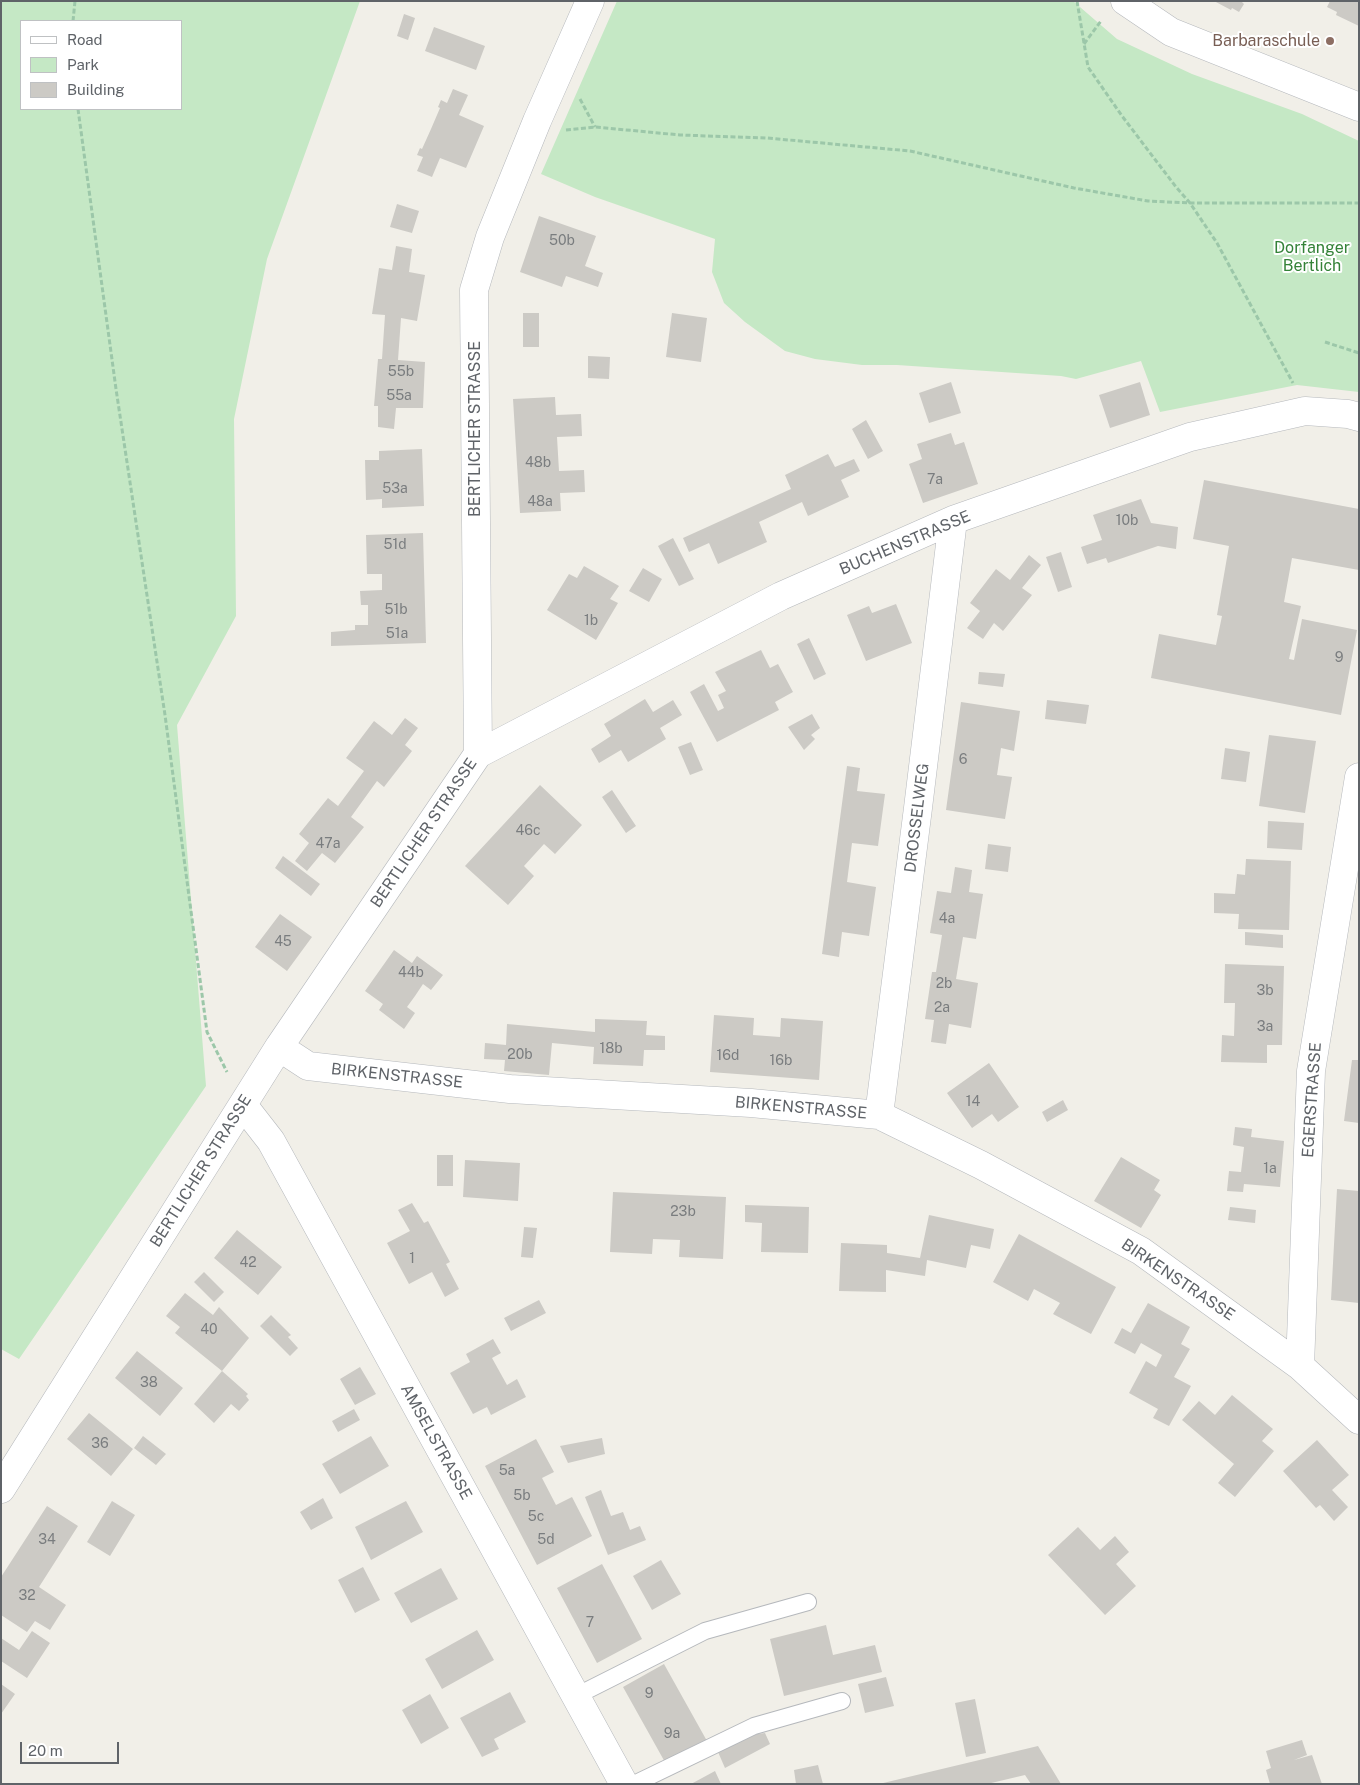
<!DOCTYPE html>
<html>
<head>
<meta charset="utf-8">
<style>
	body { margin:0 }
	#map { position:relative; width:1360px; height:1785px; overflow:hidden; background:#f1efe8; font-family:"Public Sans",sans-serif }
	canvas { display:block }
	.frame { position:absolute; inset:0; border:2px solid #5f6368; pointer-events:none }
	.legend { position:absolute; left:20px; top:20px; width:162px; height:90px; box-sizing:border-box; background:#fff; border:1px solid #bfc1c3; margin:0; padding:6px 9px; list-style:none; font-size:15px; color:#5f6368 }
	.legend li { display:flex; align-items:center; gap:10px; height:25px }
	.legend b { width:25px; border:1px solid #bfc1c3 }
	.scale { position:absolute; left:20px; top:1742px; width:99px; height:22px; box-sizing:border-box; border:2px solid #5f6368; border-top:0; padding-left:6px; font-size:15px; line-height:18px; white-space:nowrap; color:#5f6368; -webkit-text-stroke:4px #fff; paint-order:stroke }
</style>
</head>
<body>
<div id="map">
<canvas width="1360" height="1785"></canvas>
<div class="frame"></div>
<ul class="legend">
<li><b style="height:6px;background:#fff"></b>Road</li>
<li><b style="height:14px;background:#c5e8c5"></b>Park</li>
<li><b style="height:14px;background:#cccac5"></b>Building</li>
</ul>
<div class="scale">20 m</div>
</div>
<script>
const ctx = document.querySelector('canvas').getContext('2d');
ctx.lineJoin = 'round';
function fill(path, color) { ctx.fillStyle = color; ctx.fill(path, 'evenodd'); }
function trace(path, color, width, dash) { ctx.strokeStyle = color; ctx.lineWidth = width; ctx.lineCap = dash ? 'butt' : 'round'; ctx.setLineDash(dash || []); ctx.stroke(path); }
function label(font, color, halo, rows, align = 'center') {
  ctx.font = font + ' "Public Sans",sans-serif'; ctx.lineWidth = 4; ctx.setLineDash([]); ctx.textBaseline = 'middle'; ctx.strokeStyle = halo; ctx.fillStyle = color; for (const [text, x, y, turn = 0] of rows) {
    ctx.save(); ctx.translate(x, y); ctx.rotate((+turn || 0) * Math.PI / 180); ctx.textAlign = isNaN(turn) ? turn : align; if (halo) ctx.strokeText(text, 0, 0); ctx.fillText(text, 0, 0); ctx.restore();
  }
}
fill(new Path2D(`
	M1,1H360L267,259L234,419L236,616L177,725L206,1086L19,1359L1,1349ZM181,21V109H21V21Z
	M617,1H1073L1117,39L1192,74L1302,114L1359,141V392L1297,385L1160,412L1141,361L1076,379L1061,376L897,365H862L815,359L785,351L745,322L724,303L712,272L715,239L595,197L541,174Z`), '#c5e8c5');
fill(new Path2D(`
	M1214,1H1241L1244,4L1239,12L1232,8L1231,10Z
	M1330,1H1359V26L1336,15L1337,12L1327,7Z
	M404,14L415,18L408,40L397,36Z
	M434,27L485,46L476,70L425,51Z
	M453,89L468,95L459,115L484,126L466,168L440,158L432,177L417,171L423,157L417,155L420,148L422,149L431,129L440,108L438,107L441,100L447,103Z
	M397,204L419,211L412,233L390,227Z
	M539,216L596,236L585,266L603,273L598,287L566,276L562,287L520,272Z
	M396,246L412,249L409,272L425,275L417,321L401,318L398,360L425,362L423,408H396L394,429L378,427V406H374L378,359H382L385,315L372,314L379,268L392,270Z
	M523,313H539V347H523Z
	M672,313L707,318L701,362L666,357Z
	M588,356L610,357L609,379L588,378Z
	M951,382L961,413L929,423L919,393Z
	M1140,382L1150,415L1110,428L1099,395Z
	M555,397L556,415L581,414L582,436L557,437L559,471L584,470L585,492L560,493L561,511L520,513L513,399Z
	M866,420L883,451L868,459L852,429Z
	M951,433L955,445L964,442L978,484L923,503L909,464L922,459L917,444Z
	M422,449L424,506L382,508V499L366,500L365,460H379V451Z
	M828,454L835,467L854,459L860,471L841,480L849,497L808,516L802,502L759,522L767,542L718,564L709,543L689,552L683,538L791,489L785,475Z
	M1204,480L1359,509V570L1292,558L1284,602L1301,606L1289,659L1294,660L1302,619L1357,630L1341,715L1151,678L1159,634L1216,645L1222,616L1217,615L1229,546L1193,539Z
	M1141,499L1151,523L1178,527L1176,549L1158,546L1108,563L1106,558L1087,564L1081,547L1102,540L1093,515Z
	M423,533L426,643L331,646V632L355,630V625H368V605H361L360,591L382,590V574H367L366,535Z
	M673,538L694,579L679,586L658,546Z
	M1061,552L1072,587L1058,592L1046,557Z
	M1029,555L1041,565L1022,588L1032,595L1003,631L994,623L983,639L967,628L980,611L970,603L996,569L1010,580Z
	M584,566L619,586L610,599L618,603L596,640L547,610L569,574L577,578Z
	M643,568L662,579L649,602L629,591Z
	M896,604L912,643L866,661L847,615L869,606L872,613Z
	M809,638L826,674L814,680L797,644Z
	M761,650L770,668L778,664L793,692L775,702L779,710L717,742L690,692L704,684L718,711L724,708L718,695L726,691L715,672Z
	M979,672L1005,674L1003,687L978,684Z
	M645,699L653,712L673,700L682,715L660,728L666,739L628,762L621,750L599,763L591,749L611,736L604,724Z
	M1047,700L1089,705L1086,724L1045,719Z
	M961,702L1020,711L1014,751L1001,748L997,775L1012,777L1005,819L946,810Z
	M812,714L820,728L811,735L815,739L804,750L788,727Z
	M405,718L418,728L405,745L412,751L384,787L377,781L351,817L364,827L335,863L322,853L307,871L295,861L309,843L299,834L328,798L338,806L364,771L346,758L374,721L392,735Z
	M1269,735L1316,741L1305,813L1259,806Z
	M691,742L703,770L690,775L678,747Z
	M1225,748L1250,752L1246,782L1221,779Z
	M847,766L860,768L857,791L885,794L878,846L852,843L847,882L876,887L869,936L842,932L839,957L822,954Z
	M540,785L582,825L555,854L544,844L524,866L534,876L508,905L465,866Z
	M612,790L636,826L626,833L602,797Z
	M1268,821L1304,823L1302,850L1267,848Z
	M988,844L1011,847L1008,872L985,869Z
	M283,856L320,884L311,896L275,868Z
	M1246,859L1291,861L1289,930L1238,929L1239,914L1214,913V893L1235,894L1237,874L1245,875Z
	M955,867L972,870L969,892L983,894L976,939L963,937L956,979L978,983L971,1028L949,1024L946,1044L931,1042L934,1020L925,1019L932,972H936L942,935L930,933L937,891L951,893Z
	M280,914L312,937L287,971L255,947Z
	M1245,932L1283,935V948L1245,945Z
	M394,950L412,963L417,956L443,975L431,990L423,984L415,996L407,1007L415,1013L404,1029L379,1010L383,1004L365,991Z
	M1225,964L1284,966L1282,1045H1267V1063L1221,1062L1222,1035L1234,1036L1235,1003H1224Z
	M714,1015L754,1018L753,1035L780,1037L781,1018L823,1021L819,1080L710,1072Z
	M595,1019L647,1021L646,1035L665,1036V1050H644L643,1066L593,1064L594,1047L552,1043L549,1075L504,1071L505,1060L484,1059L485,1043L506,1045L507,1024L595,1032Z
	M1352,1060H1359V1123L1344,1121Z
	M989,1063L1019,1107L998,1122L992,1114L972,1128L947,1093Z
	M1063,1100L1068,1110L1047,1122L1042,1112Z
	M1235,1127L1252,1129L1251,1137L1284,1141L1280,1187L1244,1184L1243,1192L1227,1191L1229,1171L1241,1172L1244,1147L1233,1145Z
	M437,1155H453V1186H437Z
	M1121,1157L1160,1180L1154,1190L1161,1195L1141,1228L1094,1201Z
	M465,1160L520,1163L518,1201L463,1197Z
	M1337,1189L1359,1191V1303L1331,1300Z
	M613,1192L726,1197L723,1259L679,1257L680,1240L653,1239L652,1254L610,1252Z
	M412,1203L424,1223L428,1221L450,1262L446,1264L459,1289L445,1297L432,1272L409,1284L387,1243L410,1231L398,1210Z
	M745,1205L809,1207L808,1253L761,1252L762,1223L745,1222Z
	M1230,1207L1256,1210L1255,1223L1228,1220Z
	M929,1215L994,1229L990,1249L971,1245L966,1268L927,1260L925,1276L886,1270V1292L839,1291L841,1243L887,1245V1253L920,1258Z
	M524,1227L537,1228L533,1258L521,1257Z
	M237,1230L282,1267L258,1295L214,1258Z
	M1019,1234L1116,1287L1091,1334L1053,1314L1060,1303L1034,1289L1028,1301L993,1282Z
	M204,1272L224,1292L214,1302L194,1282Z
	M185,1293L213,1315L219,1307L249,1338L222,1371L175,1333L180,1327L166,1316Z
	M539,1300L546,1313L511,1331L504,1318Z
	M1148,1303L1190,1327L1181,1344L1190,1349L1174,1377L1191,1386L1169,1426L1153,1418L1158,1409L1129,1393L1146,1361L1156,1367L1162,1355L1141,1343L1135,1354L1114,1343L1122,1328L1131,1333Z
	M271,1315L291,1335L288,1337L298,1348L290,1356L260,1326Z
	M493,1339L501,1353L492,1358L507,1385L517,1379L526,1397L491,1415L487,1407L473,1414L450,1373L470,1362L466,1354Z
	M137,1351L183,1388L160,1416L115,1378Z
	M360,1367L376,1394L355,1405L340,1379Z
	M222,1371L248,1394L246,1396L249,1400L239,1411L231,1404L214,1423L194,1404Z
	M1232,1395L1273,1429L1262,1441L1274,1451L1235,1497L1218,1483L1234,1464L1182,1420L1199,1401L1215,1415Z
	M354,1409L360,1420L338,1432L332,1421Z
	M89,1413L133,1449L111,1476L67,1439Z
	M143,1436L166,1454L156,1465L134,1448Z
	M371,1436L389,1466L340,1494L322,1464Z
	M602,1438L605,1454L568,1463L560,1446Z
	M536,1439L554,1472L542,1478L556,1505L572,1497L592,1536L537,1565L485,1466Z
	M1317,1440L1349,1475L1332,1490L1348,1507L1334,1521L1320,1505L1316,1508L1283,1471Z
	M601,1490L611,1516L623,1512L630,1530L640,1526L646,1540L608,1555L585,1497Z
	M323,1498L333,1518L311,1530L300,1512Z
	M112,1501L135,1515L110,1556L87,1542Z
	M406,1501L423,1532L371,1560L355,1527Z
	M47,1506L78,1526L39,1587L66,1605L50,1630L35,1621L27,1632L1,1615V1577Z
	M1078,1527L1100,1550L1115,1536L1129,1552L1116,1564L1136,1586L1105,1615L1048,1555Z
	M661,1560L681,1594L652,1610L633,1576Z
	M602,1564L642,1639L597,1663L557,1588Z
	M363,1567L380,1600L355,1613L338,1580Z
	M441,1568L458,1599L411,1623L394,1593Z
	M826,1625L833,1655L875,1645L882,1672L784,1696L770,1639Z
	M477,1630L494,1660L442,1689L425,1659Z
	M32,1631L50,1643L27,1678L1,1661V1638L19,1650Z
	M664,1664L707,1741L666,1764L623,1687Z
	M886,1677L894,1706L865,1713L858,1684Z
	M1,1684L15,1694L1,1714Z
	M510,1692L526,1722L494,1739L499,1749L482,1757L460,1718Z
	M430,1694L449,1728L421,1744L402,1710Z
	M975,1699L986,1753L966,1757L955,1703Z
	M765,1733L770,1744L725,1768L718,1752L750,1735Z
	M1302,1740L1307,1755L1294,1760L1312,1755L1322,1784H1270L1266,1770L1271,1768L1266,1751Z
	M1038,1746L1061,1784H1031L1025,1775L987,1784H879Z
	M818,1765L823,1784H796L794,1770Z
	M715,1771L721,1784H691Z`), '#cccac5');
const service = new Path2D(`
	M576,1696L705,1631L808,1602
	M634,1784L754,1726L842,1701`);
const minor = new Path2D(`
	M478,754L781,596L953,520L1190,437L1305,411L1348,414L1359,417
	M279,1047L308,1066L510,1089L751,1103L879,1115L981,1165L1141,1251L1300,1366L1359,1420
	M243,1105L271,1141L624,1784
	M879,1115L918,808L953,520
	M1300,1366L1311,1071L1359,777
	M1,1489L279,1047L478,754L474,290L490,237L537,121L590,1`);
const tertiary = new Path2D(`
	M1125,1L1171,32L1359,107`);
trace(service, '#b5b8bc', 18);
trace(minor, '#b5b8bc', 29);
trace(tertiary, '#b5b8bc', 29);
trace(new Path2D(`
	M1077,1L1088,67L1122,116L1176,187L1190,203L1217,243L1293,383
	M73,21L75,1
	M1084,44L1101,21
	M580,99L595,127
	M78,109L116,389L165,715L207,1032L227,1072
	M566,130L595,127L680,135L767,138L910,151L1074,188L1148,201L1190,203H1359
	M1325,342L1359,353`), '#9cc7a9', 3, [5, 2.5]);
trace(service, '#fff', 16);
trace(minor, '#fff', 28);
trace(tertiary, '#fff', 28);
for (const [x, y, r, color] of [
	[1330,41,5,"#8d6e63"]
]) { const dot = new Path2D(); dot.arc(x, y, r, 0, 2 * Math.PI); ctx.fillStyle = color; ctx.fill(dot); trace(dot, '#fff', 2); }
label('14px', '#7a7d7f', null, [
	["50b",562,241],
	["55b",401,372],
	["55a",399,396],
	["48b",538,463],
	["7a",935,480],
	["53a",395,489],
	["48a",540,502],
	["10b",1127,521],
	["51d",395,545],
	["51b",396,610],
	["1b",591,621],
	["51a",397,634],
	["9",1339,658],
	["6",963,760],
	["46c",528,831],
	["47a",328,844],
	["4a",947,919],
	["45",283,942],
	["44b",411,973],
	["2b",944,984],
	["3b",1265,991],
	["2a",942,1008],
	["3a",1265,1027],
	["18b",611,1049],
	["20b",520,1055],
	["16d",728,1056],
	["16b",781,1061],
	["14",973,1102],
	["1a",1270,1169],
	["23b",683,1212],
	["1",412,1259],
	["42",248,1263],
	["40",209,1330],
	["38",149,1383],
	["36",100,1444],
	["5a",507,1471],
	["5b",522,1496],
	["5c",536,1517],
	["34",47,1540],
	["5d",546,1540],
	["32",27,1596],
	["7",590,1623],
	["9",649,1694],
	["9a",672,1734]
]);
label('16px', '#785e54', '#fff', [
	["Barbaraschule",1320,41]
], 'right');
label('16px', '#348238', '#fff', [
	["Dorfanger",1312,248],
	["Bertlich",1312,266]
]);
label('16px', '#5f6368', '#fff', [
	["BERTLICHER STRASSE",475,429,-90],
	["BUCHENSTRASSE",905,543,-23],
	["DROSSELWEG",917,818,-83],
	["BERTLICHER STRASSE",424,833,-56],
	["BIRKENSTRASSE",397,1076,6],
	["EGERSTRASSE",1312,1100,-86],
	["BIRKENSTRASSE",801,1108,5],
	["BERTLICHER STRASSE",201,1171,-58],
	["BIRKENSTRASSE",1178,1280,34],
	["AMSELSTRASSE",436,1442,61]
]);
</script>
</body>
</html>
